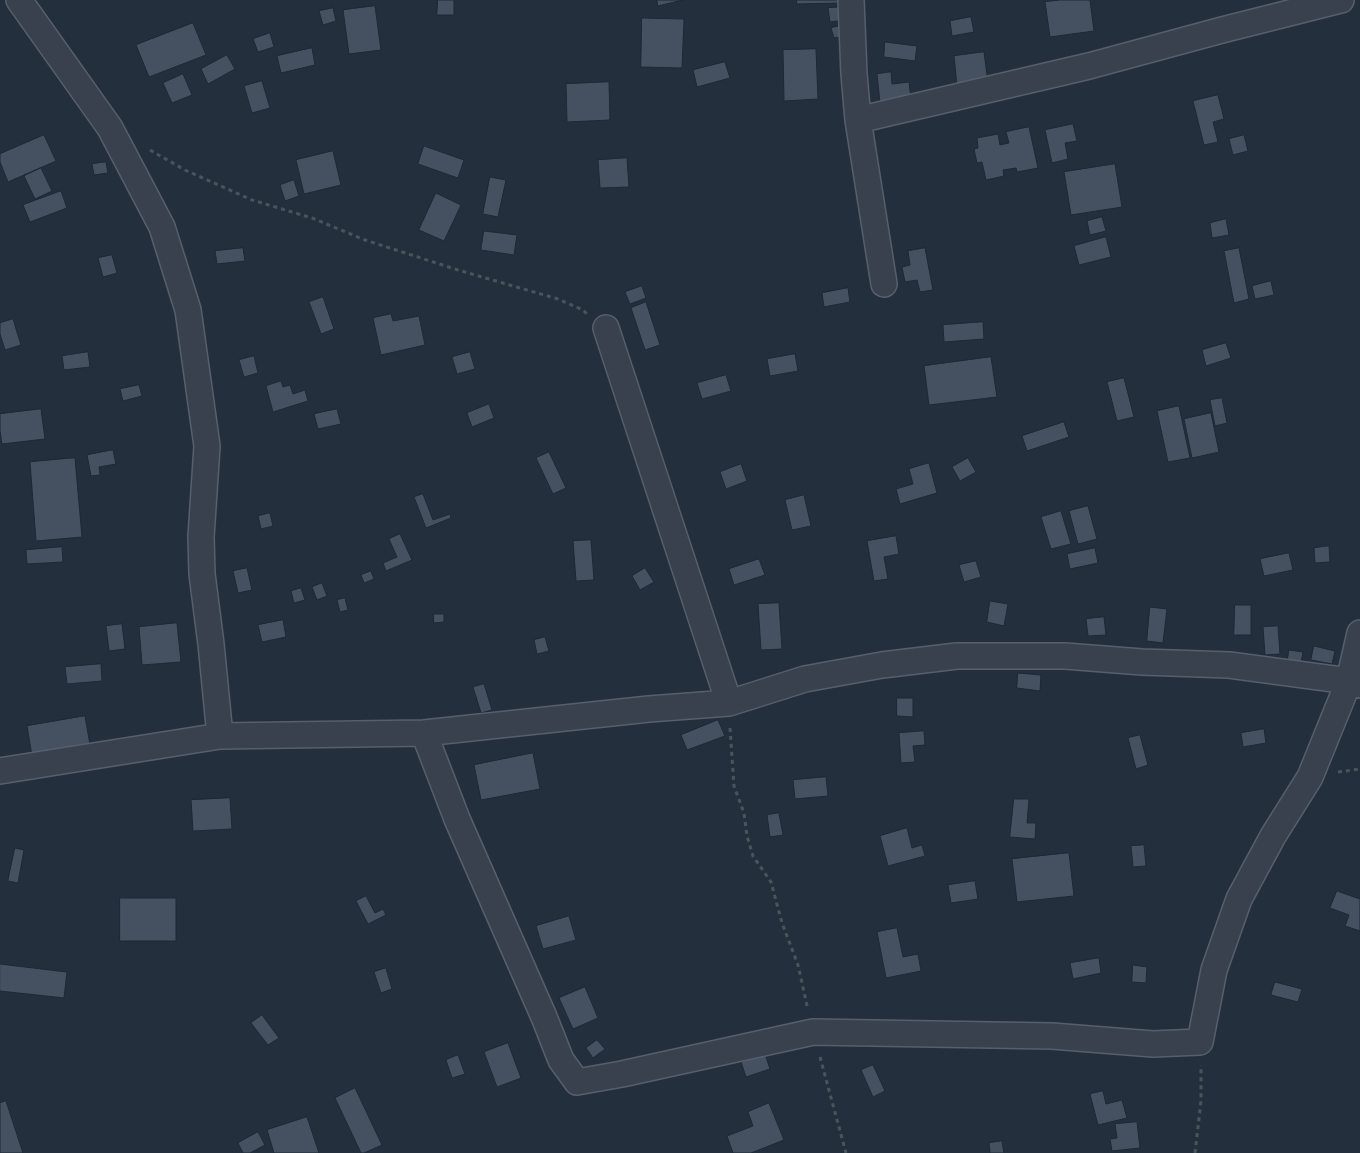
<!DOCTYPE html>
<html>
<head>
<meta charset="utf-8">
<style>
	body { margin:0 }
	canvas { display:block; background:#242f3d }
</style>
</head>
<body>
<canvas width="1360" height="1153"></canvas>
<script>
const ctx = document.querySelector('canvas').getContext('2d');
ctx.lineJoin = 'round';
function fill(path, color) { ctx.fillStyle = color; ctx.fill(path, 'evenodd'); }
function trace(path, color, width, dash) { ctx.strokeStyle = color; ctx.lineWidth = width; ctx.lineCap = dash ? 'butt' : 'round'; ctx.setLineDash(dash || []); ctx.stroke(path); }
const building = new Path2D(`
	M438,0H454V15H437Z
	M657,0H683L658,6Z
	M797,0H841V3L797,4Z
	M1060,0H1090L1094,31L1050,37L1045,2Z
	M375,6L381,50L349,54L343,10Z
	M844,7L845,20L830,22L828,8Z
	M333,8L336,21L323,25L319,11Z
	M971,17L974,32L952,36L950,21Z
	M642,18L684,19L682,68L641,67Z
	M193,23L206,55L149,77L136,45Z
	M844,25L846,36L834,38L831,28Z
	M270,33L274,47L258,52L253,39Z
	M885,42L917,46L915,61L884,57Z
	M312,48L315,65L281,73L277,56Z
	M816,49L818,99L784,101L783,50Z
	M984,52L988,82L957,86L954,56Z
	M227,55L235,69L208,84L201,69Z
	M725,62L730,78L697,87L693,70Z
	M891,72L892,84L909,82L911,99L880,103L877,74Z
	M183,74L192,95L172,103L163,83Z
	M262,81L270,108L252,113L244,86Z
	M609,82L610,120L567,122L566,84Z
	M1218,95L1224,119L1213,122L1218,142L1204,145L1193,101Z
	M1073,124L1077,141L1065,143L1068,159L1052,163L1045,130Z
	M1029,127L1038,168L1017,172L1016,168L1003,170L1004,176L986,180L982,162L977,163L974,149L978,148L977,138L998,134L1000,145L1009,143L1006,132Z
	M44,135L56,161L8,182L0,162V154Z
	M1244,135L1248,151L1233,155L1229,139Z
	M424,146L464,160L458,178L418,164Z
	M333,151L341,185L304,194L296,160Z
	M627,158L629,187L600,188L598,160Z
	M106,162L108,173L94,175L92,164Z
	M1115,164L1122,207L1071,215L1064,172Z
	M41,168L52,191L35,199L24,176Z
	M490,177L506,180L498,217L483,214Z
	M294,180L299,196L285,201L280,185Z
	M61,191L67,208L30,222L23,205Z
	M436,193L461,205L444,241L419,230Z
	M1102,217L1106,231L1090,235L1087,221Z
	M1226,219L1229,235L1212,238L1210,223Z
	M484,231L517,235L514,255L481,250Z
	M1106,237L1111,257L1079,265L1074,246Z
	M243,248L245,261L217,264L215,251Z
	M925,248L933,290L920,292L917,280L905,282L902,267L910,265L908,251Z
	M1239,248L1249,299L1234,303L1224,251Z
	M112,255L117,273L103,277L98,258Z
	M1271,281L1274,295L1255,299L1252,286Z
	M642,286L646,298L630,304L625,292Z
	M848,288L850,302L824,307L822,293Z
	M323,297L334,329L321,334L309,302Z
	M646,302L660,345L645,350L631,308Z
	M391,314L393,321L419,316L425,345L381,355L373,318Z
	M13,319L21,345L5,350L0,334V323Z
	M983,322L984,339L944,342L943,325Z
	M1226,343L1231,358L1206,366L1202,350Z
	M88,352L90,367L64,370L62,356Z
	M470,352L475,369L457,374L452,357Z
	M795,354L798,371L770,376L767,359Z
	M254,356L258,373L244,377L239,360Z
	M991,357L997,397L929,405L924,366Z
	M726,375L731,391L702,399L697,383Z
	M1124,378L1134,417L1117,421L1107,382Z
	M281,381L283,387L290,385L293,394L305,390L308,401L273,412L266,386Z
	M139,385L142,396L123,401L120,389Z
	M1222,398L1227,423L1215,426L1210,400Z
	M489,404L494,418L472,427L467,413Z
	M1179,406L1190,458L1168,462L1157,411Z
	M41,409L45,439L2,444L0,431V414Z
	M337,409L341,424L318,429L314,414Z
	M1211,413L1219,452L1192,458L1184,419Z
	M1064,422L1069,437L1027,451L1022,436Z
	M113,450L116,464L99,467L100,475L91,476L87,455Z
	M549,452L566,488L553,494L536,458Z
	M75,458L82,537L36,541L30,462Z
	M968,458L976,472L960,481L952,467Z
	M929,463L937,493L900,504L896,489L913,484L909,469Z
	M741,464L747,481L726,489L720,472Z
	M423,494L433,520L450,514L451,518L426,528L414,497Z
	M804,495L811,526L792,530L785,500Z
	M1088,506L1097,539L1078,544L1069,511Z
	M1061,511L1071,544L1051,549L1041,517Z
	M270,513L273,526L261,529L258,516Z
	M400,534L412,560L386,571L383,563L397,557L389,539Z
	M896,536L899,554L884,557L888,579L874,581L867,541Z
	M591,540L594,580L576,581L573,541Z
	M1329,546L1330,562L1315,563L1314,548Z
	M62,547L63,562L27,564L26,550Z
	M1095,548L1098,563L1070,569L1067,554Z
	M1289,553L1293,570L1264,576L1260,559Z
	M759,559L765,575L734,585L729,569Z
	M976,561L981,577L964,582L959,565Z
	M247,568L252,590L238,593L233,571Z
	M645,568L654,582L640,590L632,576Z
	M371,571L374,579L364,583L361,575Z
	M322,583L327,596L317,600L312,587Z
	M301,588L305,600L294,603L291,591Z
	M345,598L348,610L340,612L337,600Z
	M990,601L1008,604L1004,626L987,622Z
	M779,603L782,649L761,650L758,604Z
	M1235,605H1251V635H1234Z
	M1150,607L1167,609L1163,643L1147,641Z
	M434,614H444V622L434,623Z
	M1104,617L1106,635L1088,636L1086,619Z
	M283,620L286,637L262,642L258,625Z
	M177,623L181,662L142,665L139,627Z
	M122,624L125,649L109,651L106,626Z
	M1278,626L1280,654L1265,655L1263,627Z
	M545,637L549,651L537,654L534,640Z
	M1314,646L1335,651L1332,664L1311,660Z
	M1289,650L1303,652L1300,668L1287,665Z
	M101,664L102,681L67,684L65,667Z
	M1018,673L1041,675L1040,691L1017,688Z
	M484,684L492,710L481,713L473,687Z
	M897,698H913V717L897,716Z
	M85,716L90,745L32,756L27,726Z
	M718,720L725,736L687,750L681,735Z
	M1264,729L1266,743L1243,747L1241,733Z
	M924,731L925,745L913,746L915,762L901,763L899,733Z
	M1140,735L1148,765L1136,769L1128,738Z
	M533,753L540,789L481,800L474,765Z
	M826,777L828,796L795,799L793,780Z
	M230,798L232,829L193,831L191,800Z
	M1014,799H1029L1027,823H1036L1035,839L1010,837Z
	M779,813L783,835L770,837L767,815Z
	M907,828L912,848L922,845L925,856L888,866L880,836Z
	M1144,845L1146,866L1133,867L1131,846Z
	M15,848L24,850L18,883L8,881Z
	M1069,853L1074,896L1017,902L1012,859Z
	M975,881L978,899L951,903L948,885Z
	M1337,891L1360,899V931L1345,926L1349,915L1330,908Z
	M366,896L375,913L383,909L386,915L368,924L356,901Z
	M120,898H176V941H120Z
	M569,916L576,940L543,949L536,926Z
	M897,928L903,957L918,954L921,971L886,978L877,932Z
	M1099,958L1101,973L1073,979L1070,963Z
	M0,964L67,972L64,998L0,991Z
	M1133,965L1147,967L1146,983L1132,982Z
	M386,968L392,989L381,993L374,972Z
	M1275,982L1302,989L1298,1002L1271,995Z
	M585,987L598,1018L573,1029L559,998Z
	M262,1015L279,1038L268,1045L251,1023Z
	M597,1040L605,1049L593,1058L586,1048Z
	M508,1043L521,1078L497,1087L484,1052Z
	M765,1054L770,1069L746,1077L741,1062Z
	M458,1055L465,1074L452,1078L446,1060Z
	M873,1065L885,1091L873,1097L861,1070Z
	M355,1088L382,1145L364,1153H361L335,1098Z
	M1103,1091L1106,1104L1122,1100L1127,1118L1098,1125L1090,1094Z
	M6,1101L23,1153H0V1103Z
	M769,1103L784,1140L751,1153H733L727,1136L753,1126L748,1112Z
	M307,1117L319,1153H274L267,1130Z
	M1137,1122L1140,1148L1112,1151L1110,1139L1117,1138L1115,1124Z
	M258,1132L265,1145L250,1153H243L238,1143Z
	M1002,1141L1004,1153H990L989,1143Z`);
fill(building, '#455161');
trace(building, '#1f2834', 1);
const minor = new Path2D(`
	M19,0L110,128L162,227L188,310L207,446L201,537L202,574L211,644L220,736
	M851,0L854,74L858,120L884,284
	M858,120L1089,66L1222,30L1341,0
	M606,328L729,703
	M424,733L457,819L544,1017L561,1060L577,1082L622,1074L813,1032L1052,1036L1153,1044L1200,1042L1214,970L1239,899L1273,836L1310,777L1349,681L1360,633
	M0,771L220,736L424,733L649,709L729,703L805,679L882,665L957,656H1065L1142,662L1229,665L1349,681L1360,685`);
trace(minor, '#565f6b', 28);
trace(new Path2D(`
	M150,150L185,170L252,200L312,218L365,240L458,270L558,299L583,310L587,314
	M730,728L734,786L744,813L747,836L753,856L771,882L782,923L798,965L808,1010
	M1338,772L1360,769
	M820,1057L846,1153
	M1195,1153L1201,1101V1065`), '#44585b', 3, [4, 4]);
trace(minor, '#38414d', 25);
</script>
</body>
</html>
